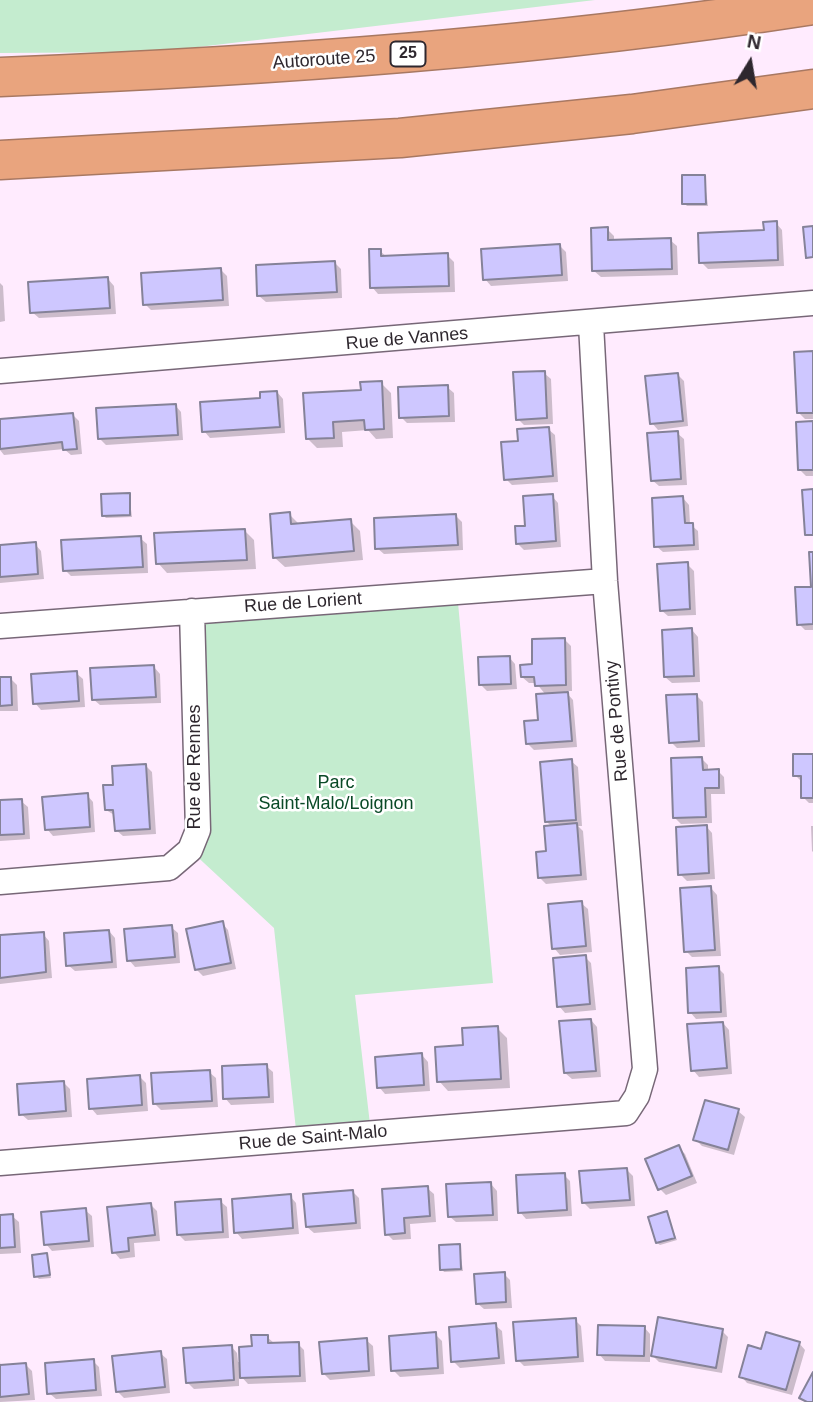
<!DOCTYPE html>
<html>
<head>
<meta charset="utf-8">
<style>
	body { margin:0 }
	#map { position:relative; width:813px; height:1402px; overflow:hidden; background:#ffebfe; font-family:Arial,sans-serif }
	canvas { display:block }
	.north { position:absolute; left:715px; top:28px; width:70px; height:70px; -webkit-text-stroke:5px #fff; paint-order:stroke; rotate:11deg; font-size:19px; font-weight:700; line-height:28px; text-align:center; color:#2e272e }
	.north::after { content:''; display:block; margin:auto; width:24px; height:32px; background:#2e272e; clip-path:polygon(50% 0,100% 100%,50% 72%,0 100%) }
</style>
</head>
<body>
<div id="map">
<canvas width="813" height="1402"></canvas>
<div class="north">N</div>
</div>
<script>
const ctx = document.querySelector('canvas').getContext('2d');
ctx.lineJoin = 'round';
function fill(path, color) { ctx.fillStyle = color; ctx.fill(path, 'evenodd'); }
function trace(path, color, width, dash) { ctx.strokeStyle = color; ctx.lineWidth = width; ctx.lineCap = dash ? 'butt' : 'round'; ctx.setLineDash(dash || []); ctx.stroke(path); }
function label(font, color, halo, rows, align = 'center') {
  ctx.font = font + ' Arial,sans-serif'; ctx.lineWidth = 5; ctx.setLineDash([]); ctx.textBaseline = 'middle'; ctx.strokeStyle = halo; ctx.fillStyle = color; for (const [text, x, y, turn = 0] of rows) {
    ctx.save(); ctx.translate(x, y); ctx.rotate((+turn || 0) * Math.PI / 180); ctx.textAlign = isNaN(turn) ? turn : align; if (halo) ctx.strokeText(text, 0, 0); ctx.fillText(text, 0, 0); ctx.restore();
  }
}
fill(new Path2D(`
	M0,0H595L156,52L0,53Z
	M457,592L493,983L355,995L371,1133L297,1139L274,928L190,850L192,611Z`), '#c4eccf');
fill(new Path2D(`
	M704,177L708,206H687L684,203Z
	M776,223L782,230L784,266L708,269L701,262L766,232Z
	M607,229L614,236V241L670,240L677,246L678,275L601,277L594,271Z
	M560,246L566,252L568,281L491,286L485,279Z
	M380,251L387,257L447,255L454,262L455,292L378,294L372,287Z
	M335,263L341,269L342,298L266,302L259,296Z
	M221,270L227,276L229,306L151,310L145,304Z
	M108,279L114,286L116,314L39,318L32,312Z
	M0,283L3,286L5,321L0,322Z
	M813,353V419H805L799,413Z
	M544,373L551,379L553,424L524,425L518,419Z
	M677,374L684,381L688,426L658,430L652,423Z
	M381,383L391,393L393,438L376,439L368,430L342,432L343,447L317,448L308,439L363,391Z
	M447,387L454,393L455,422L407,423L401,417Z
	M277,392L283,399L285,433L210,438L204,431Z
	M175,405L181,412L183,440L106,445L100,439Z
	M72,414L79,421L82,454L71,455L64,449L4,455L0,450V421Z
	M813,423V476H806L800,470Z
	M548,429L555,435L558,482L512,485L506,479L520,443Z
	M677,433L684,439L687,485L659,486L652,480Z
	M129,494L132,517L106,518L103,515Z
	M552,496L558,503L561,547L524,550L517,543Z
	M683,498L689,505L690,524L698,531L699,550L663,552L656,546Z
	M289,514L299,524L350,521L360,531L363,560L285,567L275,558Z
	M455,515L462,522L463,550L384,554L377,548Z
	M245,531L254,540L256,569L167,573L158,563Z
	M140,538L147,544L148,573L71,576L65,570Z
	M35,544L41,551L44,579L0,583V547Z
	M687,564L694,571L696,615L668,616L661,610Z
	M813,588V630H805L799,624Z
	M692,630L698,637L700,682L672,683L665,677Z
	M564,639L571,646L572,691H565L573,700L577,747L534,750L528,744L540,722L546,695L536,683H529L522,677Z
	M509,657L515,664L517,689L487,691L481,685Z
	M154,667L160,674L161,703L100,705L93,699Z
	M76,673L83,679L85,707L41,710L35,703Z
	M0,679H11L17,685L18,711H0Z
	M696,695L703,702L705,747L677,748L671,742Z
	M813,756V803H809L803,797L802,782L795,775Z
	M702,759L708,765V771H718L724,777L725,794H711L712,823L681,824L674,817Z
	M571,761L578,767L582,826H578L583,831L587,880L546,884L539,877L548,853L552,827L546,821Z
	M146,766L152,772L156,834L123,836L116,830V816L106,810L115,786Z
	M87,795L93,802L95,832L53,836L47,829Z
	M21,801L28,807L30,839L0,841V802Z
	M706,826L712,833L715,879L687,881L680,874Z
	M811,826H813V852L812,851Z
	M711,888L717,895L721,956L692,957L686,951Z
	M581,903L588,909L592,952L560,955L554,948Z
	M222,923L228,930L236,969L203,976L196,969Z
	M171,927L178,933L180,963L135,967L129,960Z
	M109,931L115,938L117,968L75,971L68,965Z
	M43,934L49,941L52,978L0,984V936Z
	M585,957L591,963L596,1010L565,1013L559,1006Z
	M718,968L724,974L727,1017L696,1019L690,1012Z
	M591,1020L597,1027L601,1077L572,1079L565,1073Z
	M723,1023L729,1030L732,1074L699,1077L693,1070Z
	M497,1028L507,1038L510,1088L448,1091L439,1081L465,1047Z
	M422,1055L428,1062L430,1091L385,1094L379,1087Z
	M266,1066L273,1072L274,1103L231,1105L225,1098Z
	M209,1072L216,1078L218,1107L161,1110L155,1104Z
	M140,1077L146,1083L148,1111L97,1115L91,1108Z
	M63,1082L70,1089L72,1117L28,1120L21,1114Z
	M738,1111L745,1117L734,1155L702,1146L695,1139Z
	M678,1147L685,1154L697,1183L666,1195L660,1189Z
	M627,1170L633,1176L635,1206L590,1209L584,1203Z
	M564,1175L570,1181L572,1216L526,1219L520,1212Z
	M491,1184L497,1191L498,1221L456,1222L449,1216Z
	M427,1188L434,1194L436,1222L410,1224L411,1239L393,1240L387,1234Z
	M353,1192L359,1198L361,1229L314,1233L307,1227Z
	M290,1196L296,1203L299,1234L242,1239L236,1232Z
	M220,1201L227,1207L229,1238L185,1241L179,1235Z
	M151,1205L157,1211L160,1241L134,1243L135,1257L120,1259L114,1252Z
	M85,1210L92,1216L94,1247L52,1251L46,1244Z
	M666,1213L677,1240L660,1245L657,1243Z
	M0,1216H12L19,1222L21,1253L0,1254Z
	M459,1245L463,1271L444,1272L442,1269Z
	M46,1255L51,1278L39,1279L36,1276Z
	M504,1274L510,1280L512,1308L484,1309L477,1303Z
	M575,1320L581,1326L584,1362L524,1366L518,1360Z
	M495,1325L502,1331L505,1364L460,1368L453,1361Z
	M644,1327L650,1334V1362L605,1361L599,1354Z
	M722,1331L728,1337L722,1373L659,1362L653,1356Z
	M435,1334L442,1341L444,1374L400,1377L393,1370Z
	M267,1337L274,1343L298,1344L304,1350L306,1382L248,1384L239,1374V1386L194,1389L187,1382L231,1346L237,1353L238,1362H241Z
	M366,1340L373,1346L375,1376L330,1380L323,1373Z
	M799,1343L805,1350L792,1395L747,1383L741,1376L762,1351Z
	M160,1353L167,1359L170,1393L124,1398L117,1391Z
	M93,1361L99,1367L102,1396L56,1399L49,1393Z
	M0,1362L1,1367L25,1364L32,1371L35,1400L0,1402Z`), '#0003');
const building = new Path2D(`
	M682,175H705L706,204H682Z
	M777,221L778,260L699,263L698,233L764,230L763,222Z
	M813,226V257L806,258L803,227Z
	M608,227V240L671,238L672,269L592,271L591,228Z
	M560,244L562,275L483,280L481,249Z
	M369,249H381V256L448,253L449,286L370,288Z
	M335,261L337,292L257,296L256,265Z
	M221,268L223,300L143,305L141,273Z
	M108,277L110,308L30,313L28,282Z
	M813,351V413H797L794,352Z
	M545,371L547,418L516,420L513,372Z
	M678,373L683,421L650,424L645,376Z
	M382,381L384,429L365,430L364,420L333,422L334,438L306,439L303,393L361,390L360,382Z
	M448,385L449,416L399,418L398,387Z
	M277,391L280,427L202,432L200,402L260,398V392Z
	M176,404L178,435L98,439L96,408Z
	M73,413L77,449L63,450L62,442L0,449V419Z
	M813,421V470H798L796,422Z
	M549,427L553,476L504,480L501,442L518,441L517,429Z
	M678,431L681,479L651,481L647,433Z
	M813,489V535H805L802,490Z
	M130,493V515L102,516L101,494Z
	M553,494L556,541L516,544L515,526H525L523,496Z
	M683,496L685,523H693L694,545L654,547L652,498Z
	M290,512L291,524L351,519L354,551L273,558L270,514Z
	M456,514L458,545L375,549L374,518Z
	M245,529L247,560L156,564L154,533Z
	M141,536L143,567L63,571L61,540Z
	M36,542L38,574L0,577V545Z
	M809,552H813V624L797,625L795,587H811Z
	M688,562L690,609L660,611L657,564Z
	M692,628L694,676L664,677L662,630Z
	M565,638L566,685L535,686L534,677H521L520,665L532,664V639Z
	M510,656L511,684L479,685L478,657Z
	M154,665L156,697L92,700L90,668Z
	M77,671L79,701L33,704L31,674Z
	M0,677H11L12,705L0,706Z
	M568,692L572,741L526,744L524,721L538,720L536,694Z
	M697,694L699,741L669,743L666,695Z
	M793,754H813V798H801V776H793Z
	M702,757L703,770L719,769V788H705L706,817L673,818L671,758Z
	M572,759L576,820L545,822L540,762Z
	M146,764L150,829L115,831L113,810H105L103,785H113L112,766Z
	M88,793L90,827L45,830L42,797Z
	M22,799L24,834L0,835V800Z
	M577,823L581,875L538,878L536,852L546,851L544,826Z
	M707,825L709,873L678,875L676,827Z
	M711,886L715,950L684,952L680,888Z
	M582,901L586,946L552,949L548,904Z
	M223,921L231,963L195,970L186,929Z
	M172,925L175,957L127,961L124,929Z
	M109,930L112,962L66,966L64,933Z
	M44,932L46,972L0,978V935Z
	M586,955L590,1004L557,1007L553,958Z
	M719,966L721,1012L688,1013L686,968Z
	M591,1019L596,1071L564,1073L559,1021Z
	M723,1022L727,1068L691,1071L687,1024Z
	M498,1026L501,1079L437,1082L435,1047L463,1045L462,1028Z
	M422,1053L424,1085L377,1088L375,1057Z
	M267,1064L269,1097L223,1099L222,1066Z
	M210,1070L212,1101L153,1104L151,1073Z
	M140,1075L142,1105L89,1109L87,1079Z
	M64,1081L66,1111L19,1115L17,1084Z
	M705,1100L739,1109L728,1150L693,1140Z
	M679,1145L692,1176L658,1190L645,1159Z
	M627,1168L630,1200L582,1203L579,1171Z
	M565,1173L567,1210L518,1213L516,1175Z
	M491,1182L493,1215L448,1217L446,1184Z
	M428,1186L430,1216L404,1218L405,1233L385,1235L382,1189Z
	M353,1190L356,1223L306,1227L303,1194Z
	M291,1194L293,1228L234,1233L232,1199Z
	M221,1199L223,1232L177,1235L175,1202Z
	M151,1203L155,1235L128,1238L129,1251L112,1253L107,1207Z
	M86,1208L89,1241L44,1245L41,1212Z
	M667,1211L675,1238L656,1243L648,1217Z
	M13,1214L15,1247L0,1248V1215Z
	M460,1244L461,1269L440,1270L439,1245Z
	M47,1253L50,1275L34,1277L32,1255Z
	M505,1272L506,1302L476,1304L474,1274Z
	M658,1317L723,1329L716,1368L651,1356Z
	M576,1318L578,1357L516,1361L513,1322Z
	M496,1323L499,1358L451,1362L449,1327Z
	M598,1325L645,1326L644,1356L597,1355Z
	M436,1332L438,1368L391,1371L389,1336Z
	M766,1332L800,1342L786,1390L739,1377L748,1345L761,1349Z
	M251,1335H268V1343L299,1342L300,1376L240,1378L239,1347L252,1346Z
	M367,1338L369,1371L322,1374L319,1342Z
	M232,1345L234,1380L186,1383L183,1348Z
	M161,1351L165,1387L116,1392L112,1356Z
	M94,1359L96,1390L47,1394L45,1363Z
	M26,1363L29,1394L0,1397V1365Z
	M813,1372V1402H807L799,1398Z`);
fill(building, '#cec7ff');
trace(building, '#858298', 2);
const street = new Path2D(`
	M0,371L813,303
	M0,626L605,581
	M0,882L169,868L190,850L198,830L192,611
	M0,1163L626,1113L637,1096L645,1069L605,581L591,324`);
const highway = new Path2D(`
	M0,77C273,66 543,47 813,5
	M0,160L400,138L632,114L813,89`);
trace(street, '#776777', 27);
trace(highway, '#a87862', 41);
trace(street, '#fff', 24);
trace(highway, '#e9a47e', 38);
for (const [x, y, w] of [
	[408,54,35]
]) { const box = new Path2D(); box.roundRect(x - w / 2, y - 12.5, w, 25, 5); ctx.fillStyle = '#fff'; ctx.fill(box); trace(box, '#2e272e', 2); }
label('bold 16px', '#2e272e', null, [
	["25",408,54]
]);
label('18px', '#2e272e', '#fff', [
	["Autoroute 25",324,60,-4],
	["Rue de Vannes",407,339,-5],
	["Rue de Lorient",303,603,-4],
	["Rue de Pontivy",617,721,-95],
	["Rue de Rennes",195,767,-90],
	["Rue de Saint-Malo",313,1138,-5]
]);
label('18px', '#0a4a27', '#fff', [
	["Parc",336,783],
	["Saint-Malo/Loignon",336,804]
]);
</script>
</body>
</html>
